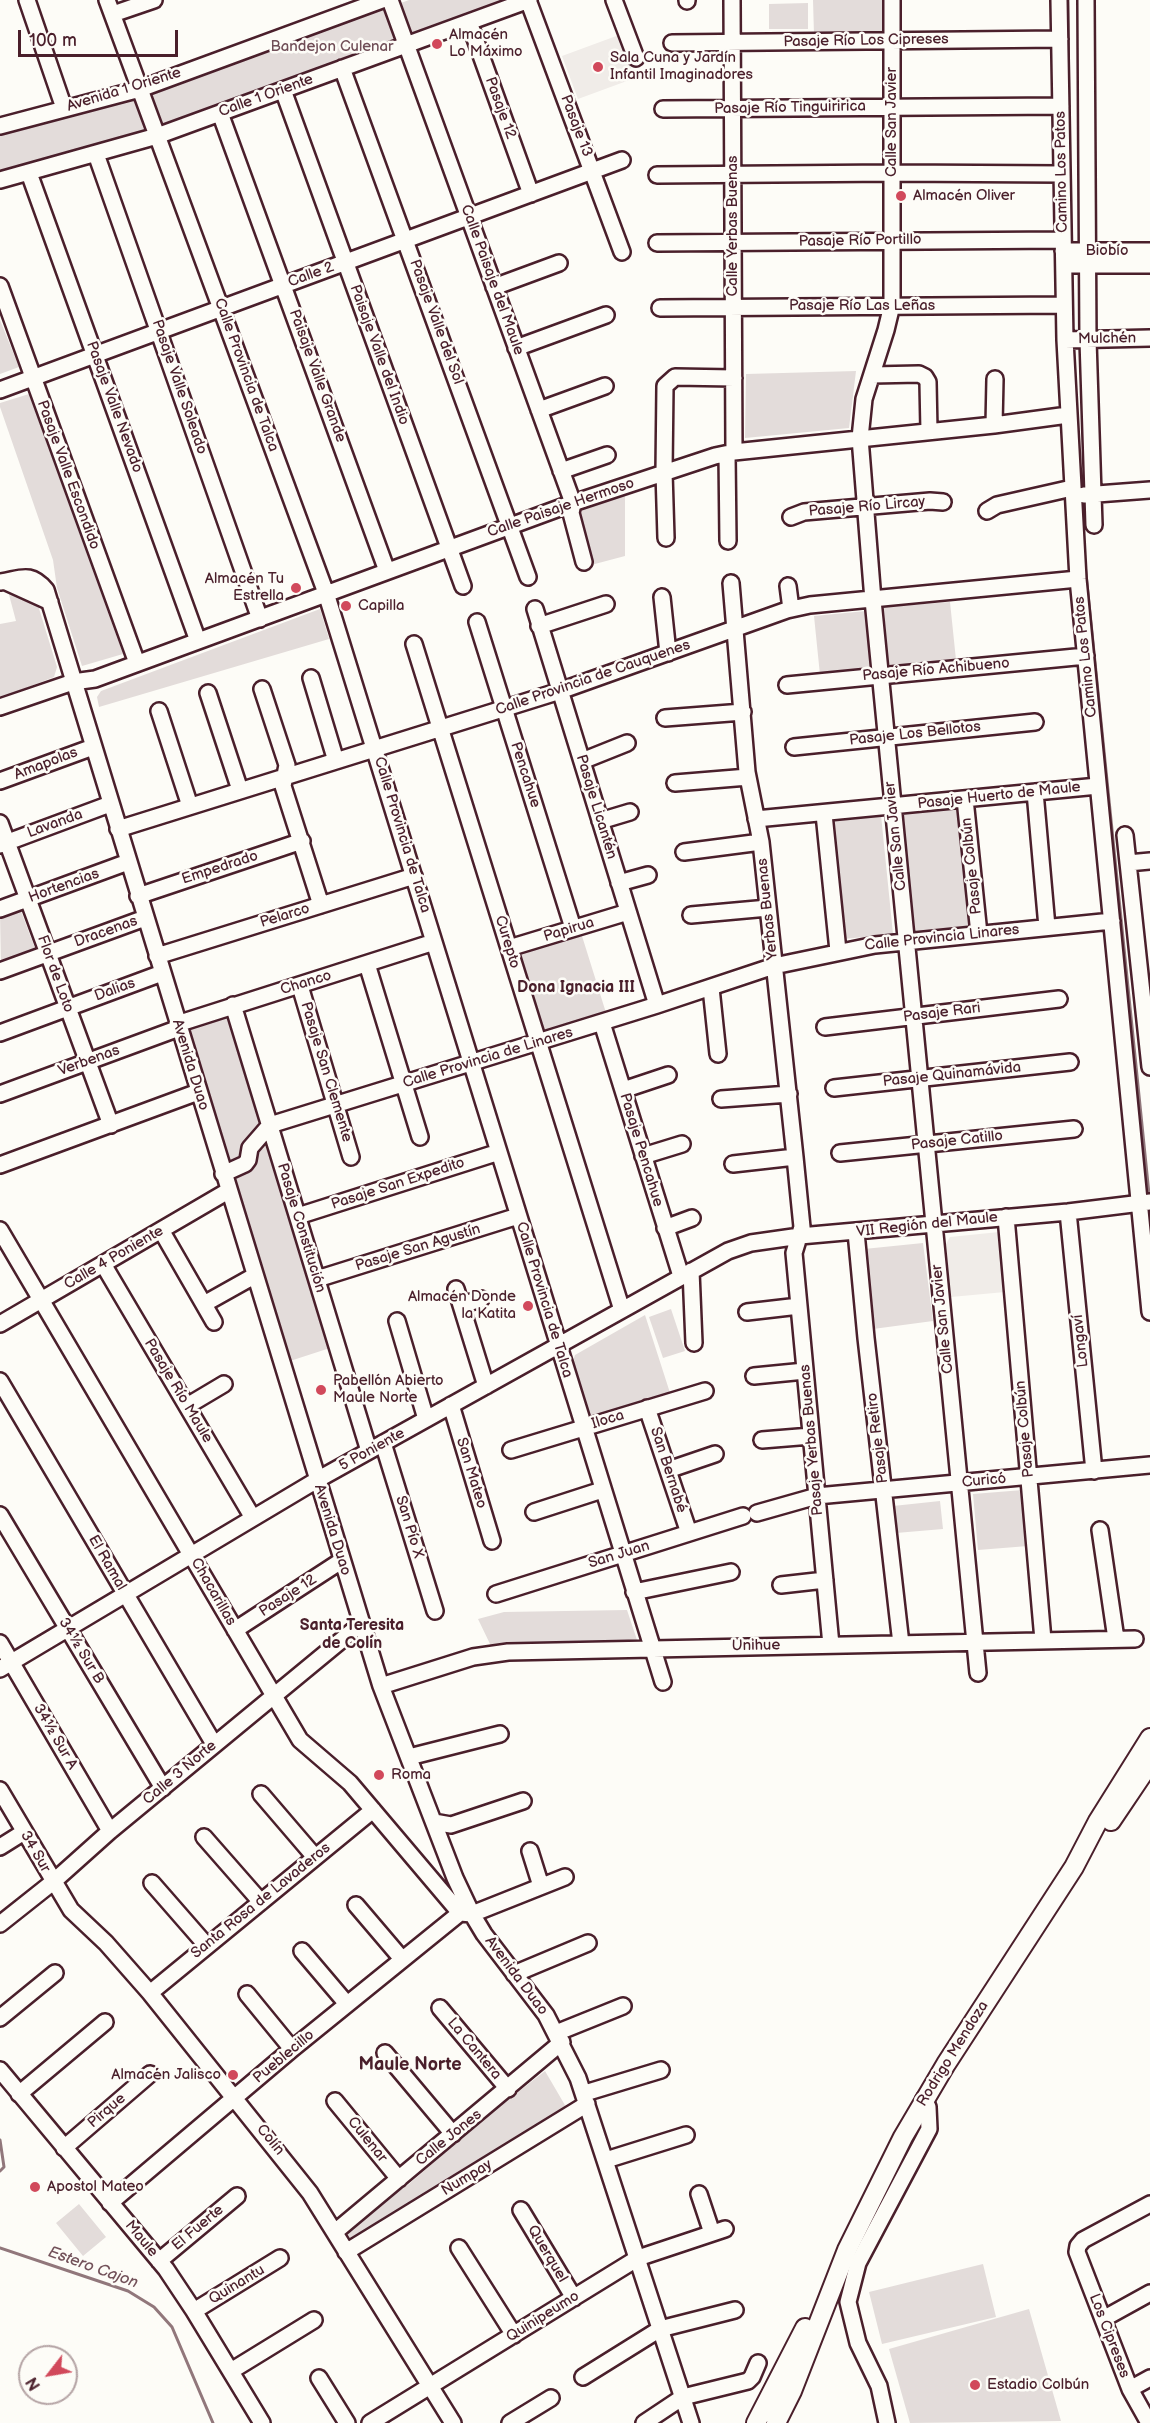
<!DOCTYPE html>
<html>
<head>
<meta charset="utf-8">
<style>
	body { margin:0 }
	#map { position:relative; width:1150px; height:2423px; overflow:hidden; background:#fdfcf7; font-family:"Balsamiq Sans",sans-serif }
	canvas { display:block }
	.north { position:absolute; left:18px; top:2345px; width:60px; height:60px; box-sizing:border-box; background:#fdfcf7; border:2px solid #b5a4a5; border-radius:50%; rotate:239deg; font-size:16px; font-weight:700; line-height:24px; text-align:center; color:#4a1f2b }
	.north::after { content:''; display:block; margin:auto; width:21px; height:27px; background:#d1495b; clip-path:polygon(50% 0,100% 100%,50% 72%,0 100%) }
	.scale { position:absolute; left:18px; top:30px; width:160px; height:27px; box-sizing:border-box; border:3px solid #4a1f2b; border-top:0; padding-left:8px; font-size:18px; line-height:21px; white-space:nowrap; color:#4a1f2b; -webkit-text-stroke:4px #fdfcf7; paint-order:stroke }
</style>
</head>
<body>
<div id="map">
<canvas width="1150" height="2423"></canvas>
<div class="north">N</div>
<div class="scale">100 m</div>
</div>
<script>
const ctx = document.querySelector('canvas').getContext('2d');
ctx.lineJoin = 'round';
function fill(path, color) { ctx.fillStyle = color; ctx.fill(path, 'evenodd'); }
function trace(path, color, width, dash) { ctx.strokeStyle = color; ctx.lineWidth = width; ctx.lineCap = dash ? 'butt' : 'round'; ctx.setLineDash(dash || []); ctx.stroke(path); }
function label(font, color, halo, rows, align = 'center') {
  ctx.font = font + ' "Balsamiq Sans",sans-serif'; ctx.lineWidth = 5; ctx.setLineDash([]); ctx.textBaseline = 'middle'; ctx.strokeStyle = halo; ctx.fillStyle = color; for (const [text, x, y, turn = 0] of rows) {
    ctx.save(); ctx.translate(x, y); ctx.rotate((+turn || 0) * Math.PI / 180); ctx.textAlign = isNaN(turn) ? turn : align; if (halo) ctx.strokeText(text, 0, 0); ctx.fillText(text, 0, 0); ctx.restore();
  }
}
fill(new Path2D(`
	M619,35L635,78L578,99L562,56Z
	M999,1232L1005,1292L951,1297L946,1244L950,1237Z`), '#f0ece8');
fill(new Path2D(`
	M409,0H513L163,128L151,95Z
	M813,0H882L883,33L814,35Z
	M808,3V29H769V4Z
	M135,97L149,134L0,172V133Z
	M0,320L19,367L0,374Z
	M856,371L849,428L745,438L746,374Z
	M29,394L123,654L82,666L57,588L53,560L0,407V403Z
	M625,492V556L591,565L574,509Z
	M8,591L37,602L57,667L54,677L0,698V624L16,621Z
	M950,602L956,660L888,666L884,607Z
	M320,609L329,639L99,707L97,697L101,691Z
	M866,611L871,671L820,675L814,616Z
	M961,803L974,929L914,935L902,809Z
	M881,815L893,934L844,939L832,818Z
	M19,906L36,951L1,964L0,914Z
	M582,936L607,1016L540,1036L514,954Z
	M221,1014L228,1018L330,1348L290,1361L189,1031L195,1022Z
	M923,1243L933,1321L873,1329L864,1249Z
	M671,1309L685,1351L663,1358L649,1317Z
	M645,1315L671,1396L590,1421L573,1361L575,1355Z
	M1023,1490L1028,1546L978,1550L973,1494Z
	M940,1501L943,1529L896,1533L893,1506Z
	M627,1610L637,1640L491,1646L478,1619L504,1612Z
	M545,2071L569,2112L349,2245L342,2232L409,2184L486,2117Z
	M79,2204L106,2237L83,2256L56,2223Z
	M983,2264L996,2317L882,2344L869,2292Z
	M1029,2309L1061,2421L910,2423L889,2349Z`), '#e3dcda');
trace(new Path2D(`
	M1068,0L1069,121
	M1085,564L1149,1194
	M0,2140L4,2167L0,2171
	M0,2248L128,2291L154,2307L172,2327L213,2423`), '#91777b', 3);
const minor = new Path2D(`
	M27,0L64,108
	M107,0L326,593L663,1682
	M390,0L573,503L571,513L584,562
	M528,0L622,252
	M614,0L636,58
	M732,0L734,452
	M892,0V305L886,330L864,399L860,438L873,600L978,1673
	M1059,0L1065,340L1078,579L1150,1312
	M1086,0L1088,340L1094,525
	M687,1V0
	M113,14L154,0
	M469,22L531,194
	M672,43L1060,39
	M342,68L528,577
	M283,90L463,586
	M663,109L1061,106
	M220,113L387,571
	M0,126L140,89L382,0
	M96,154L260,619
	M29,173L198,641
	M657,175L892,173L1062,174
	M0,180L157,136L529,0
	M657,243L1063,240
	M1063,251H1150
	M1064,265H1150
	M0,286L137,663
	M494,287L559,263
	M660,308L1064,305
	M1065,340L1150,338
	M516,348L606,315
	M872,375L919,374L925,377L928,382L929,431
	M0,390L622,160
	M539,410L605,386
	M994,425L995,379
	M727,454L728,541
	M561,471L607,455
	M1084,495L1150,490
	M987,511L997,505L1072,488
	M791,517L804,512L930,501L943,502
	M666,538L664,472L665,386L675,377L734,378
	M0,582C21,579 30,571 46,590L381,1686L455,1878L472,1914L484,1934L546,2015L578,2078L691,2423
	M6,582L50,602
	M731,583L747,772L761,842L795,1157L802,1227L794,1253L831,1645
	M788,586L791,609
	M662,597L668,653
	M535,609L657,1005
	M477,622L573,928
	M539,626L606,604
	M414,644L622,1310
	M311,678L336,761
	M787,685L1086,656
	M262,689L287,765L283,786L321,905
	M208,693L240,790
	M0,707L73,682L95,679L573,503L715,456L734,452L994,425L1068,415
	M159,711L190,806
	M665,718L743,712
	M794,747L1035,722
	M582,761L627,743
	M0,781L93,747
	M675,783L748,777
	M1035,792L1047,927
	M965,799L979,934
	M824,814L838,951
	M756,819L1098,786
	M600,821L630,812
	M0,823L111,1125
	M118,829L560,691L787,610L810,605L1078,579
	M1125,835L1150,1067
	M0,845L110,804
	M684,852L761,842
	M1128,863L1150,861
	M619,883L648,875
	M138,896L302,841
	M0,909L128,862
	M691,915L768,908
	M509,948L628,912
	M157,956L414,876
	M367,964L420,1137
	M0,971L145,918
	M300,986L351,1157
	M711,988L718,1054
	M233,1005L369,1451
	M602,1023L681,1276
	M177,1024L434,942
	M825,1027L1059,999
	M0,1033L162,973
	M834,1088L1070,1062
	M623,1090L668,1075
	M0,1094L179,1028
	M721,1099L789,1094
	M840,1153L1074,1129
	M643,1156L682,1144
	M733,1164L795,1157
	M0,1165L198,1092
	M223,1174L245,1164L248,1160L250,1148L270,1125L657,1005L774,966L875,945L1112,921
	M1068,1212L1094,1471
	M298,1216L499,1152
	M1006,1217L1043,1640
	M665,1228L692,1218
	M0,1230L300,1740L350,1783L460,1913L472,1914L565,1877
	M161,1230L214,1322
	M856,1232L866,1338L901,1644
	M103,1264L253,1518
	M691,1271L694,1343
	M317,1279L518,1216
	M456,1289L486,1386
	M204,1304L254,1276
	M461,1305L481,1299
	M747,1312L799,1306
	M397,1321L426,1419
	M0,1324L228,1191
	M754,1376L805,1371
	M0,1381L214,1744
	M451,1405L492,1541
	M187,1406L224,1384
	M647,1408L689,1533
	M762,1440L811,1436
	M383,1443L435,1611
	M511,1450L705,1391
	M668,1470L715,1454
	M534,1512L602,1490
	M757,1513L817,1496L1150,1465
	M0,1515L163,1788
	M1100,1530L1116,1639
	M781,1585L825,1580
	M634,1592L731,1572
	M496,1594L743,1516
	M235,1630L341,1561
	M0,1643L110,1831
	M0,1669L317,1480L728,1251L751,1243L800,1236L1068,1212L1150,1202
	M381,1686L473,1657L508,1652L1135,1639
	M409,1757L500,1734
	M0,1790L71,1910L106,1943L150,1993L310,2193L453,2423
	M261,1794L315,1857
	M434,1822L451,1825L523,1801
	M204,1837L261,1902
	M0,1847L24,1832
	M530,1851L541,1886
	M152,1883L207,1946
	M356,1905L402,1959
	M0,1924L53,1882L110,1831L361,1624
	M302,1951L347,2004
	M514,1974L588,1943
	M150,1993L373,1810
	M247,1994L292,2049
	M440,2008L508,2089
	M0,2018L55,1973
	M556,2033L623,2006
	M385,2053L453,2134
	M0,2070L166,2269L194,2311L262,2423
	M585,2093L661,2070
	M19,2094L105,2022
	M335,2101L399,2179
	M64,2148L150,2074
	M606,2160L686,2135
	M699,2194L712,2233
	M110,2203L292,2049L460,1913
	M521,2210L574,2298
	M335,2232L562,2042
	M459,2248L514,2335
	M346,2252L587,2104
	M159,2261L237,2196
	M194,2311L280,2258
	M1103,2319L1150,2293
	M231,2371L314,2320
	M583,2377L660,2329L735,2310
	M319,2378L347,2423
	M1130,2389L1150,2378
	M370,2423L638,2258L725,2229
	M510,2423L551,2398
	M644,2423L683,2397L748,2381L752,2377L758,2363
	M887,2423L879,2386L858,2343L848,2302L858,2263L929,2129L928,2107L924,2099
	M1149,2423L1130,2389L1077,2252L1078,2246L1083,2240L1150,2204`);
const major = new Path2D(`
	M1111,1821L1150,1763
	M756,2423L805,2328
	M776,2423L792,2391L847,2250L903,2137L946,2064L1074,1867L1098,1821L1150,1738`);
trace(minor, '#4a1f2b', 20);
trace(major, '#4a1f2b', 22);
trace(minor, '#fdfcf7', 15);
trace(major, '#fdfcf7', 18);
for (const [x, y, r, color] of [
	[437,44,6,"#d1495b"],
	[598,67,6,"#d1495b"],
	[901,196,6,"#d1495b"],
	[296,588,6,"#d1495b"],
	[346,606,6,"#d1495b"],
	[528,1306,6,"#d1495b"],
	[321,1390,6,"#d1495b"],
	[379,1775,6,"#d1495b"],
	[233,2075,6,"#d1495b"],
	[35,2187,6,"#d1495b"],
	[975,2385,6,"#d1495b"]
]) { const dot = new Path2D(); dot.arc(x, y, r, 0, 2 * Math.PI); ctx.fillStyle = color; ctx.fill(dot); trace(dot, '#fdfcf7', 2); }
label('15px', '#4a1f2b', '#fdfcf7', [
	["Almacén",449,35],
	["Lo Máximo",449,52],
	["Sala Cuna y Jardín",610,58],
	["Infantil Imaginadores",610,75],
	["Almacén Oliver",913,196],
	["Almacén Tu",284,579,"right"],
	["Estrella",284,596,"right"],
	["Capilla",358,606],
	["Almacén Donde",516,1297,"right"],
	["la Katita",516,1314,"right"],
	["Pabellón Abierto",333,1381],
	["Maule Norte",333,1398],
	["Roma",391,1775],
	["Almacén Jalisco",221,2075,"right"],
	["Apostol Mateo",47,2187],
	["Estadio Colbún",987,2385]
], 'left');
label('15px', '#4a1f2b', '#fdfcf7', [
	["Pasaje Río Los Cipreses",866,41,-1],
	["Avenida 1 Oriente",124,90,-17],
	["Calle 1 Oriente",266,96,-20],
	["Pasaje 12",500,108,70],
	["Pasaje Río Tinguiririca",790,108,-1],
	["Calle San Javier",892,122,-90],
	["Pasaje 13",576,126,69],
	["Camino Los Patos",1062,172,-91],
	["Calle Yerbas Buenas",733,226,-90],
	["Pasaje Río Portillo",860,241,-1],
	["Biobío",1107,251],
	["Calle 2",311,275,-20],
	["Calle Paisaje del Maule",492,280,70],
	["Pasaje Río Las Leñas",862,306],
	["Pasaje Valle del Sol",436,322,70],
	["Mulchén",1107,339,-1],
	["Paisaje Valle del Indio",379,355,70],
	["Calle Provincia de Talca",246,375,70],
	["Paisaje Valle Grande",317,376,70],
	["Pasaje Valle Soleado",179,387,71],
	["Pasaje Valle Nevado",114,407,70],
	["Pasaje Valle Escondido",68,475,70],
	["Pasaje Río Lircay",867,507,-5],
	["Calle Paisaje Hermoso",561,508,-19],
	["Camino Los Patos",1086,657,-96],
	["Pasaje Río Achibueno",936,670,-5],
	["Calle Provincia de Cauquenes",593,678,-19],
	["Pasaje Los Bellotos",915,734,-6],
	["Amapolas",46,764,-21],
	["Pencahue",525,775,72],
	["Pasaje Huerto de Maule",999,796,-6],
	["Pasaje Licantén",596,807,73],
	["Lavanda",55,824,-20],
	["Calle Provincia de Talca",402,835,73],
	["Calle San Javier",896,836,-96],
	["Pasaje Colbún",972,866,-96],
	["Empedrado",220,868,-18],
	["Hortencias",64,886,-20],
	["Yerbas Buenas",768,909,-96],
	["Pelarco",285,916,-17],
	["Papirua",569,930,-17],
	["Dracenas",106,932,-20],
	["Calle Provincia Linares",942,938,-6],
	["Curepto",507,942,73],
	["Flor de Loto",55,974,70],
	["Chanco",306,983,-17],
	["Dalias",115,990,-20],
	["Pasaje Rari",942,1013,-7],
	["Calle Provincia de Linares",488,1058,-17],
	["Verbenas",89,1061,-20],
	["Avenida Duao",190,1065,73],
	["Pasaje San Clemente",326,1072,73],
	["Pasaje Quinamávida",952,1075,-6],
	["Pasaje Catillo",957,1141,-6],
	["Pasaje Pencahue",641,1150,73],
	["Pasaje San Expedito",398,1184,-18],
	["VII Región del Maule",927,1225,-6],
	["Pasaje Constitución",301,1228,73],
	["Pasaje San Agustín",418,1248,-17],
	["Calle 4 Poniente",114,1258,-30],
	["Calle Provincia de Talca",544,1300,73],
	["Calle San Javier",943,1319,-96],
	["Longaví",1081,1341,-96],
	["Pasaje Río Maule",178,1391,59],
	["Iloca",608,1420,-17],
	["Pasaje Colbún",1025,1429,-95],
	["Pasaje Retiro",878,1438,-97],
	["Pasaje Yerbas Buenas",812,1440,-95],
	["5 Poniente",372,1450,-29],
	["San Bernabé",668,1470,72],
	["San Mateo",471,1473,73],
	["Curicó",984,1481,-5],
	["San Pío X",409,1527,73],
	["Avenida Duao",332,1530,73],
	["San Juan",619,1555,-17],
	["El Ramal",107,1563,60],
	["Chacarillas",213,1592,60],
	["Pasaje 12",288,1596,-33],
	["Unihue",756,1646,-1],
	["34½ Sur B",81,1651,59],
	["34½ Sur A",55,1737,60],
	["Calle 3 Norte",180,1773,-40],
	["34 Sur",35,1852,60],
	["Santa Rosa de Lavaderos",261,1901,-39],
	["Avenida Duao",516,1976,53],
	["La Cantera",474,2049,50],
	["Rodrigo Mendoza",953,2054,-58],
	["Pueblecillo",284,2057,-40],
	["Pirque",107,2111,-41],
	["Calle Jones",449,2138,-39],
	["Colín",270,2140,51],
	["Culenar",367,2140,51],
	["Numpay",467,2178,-31],
	["El Fuerte",198,2228,-40],
	["Maule",141,2239,50],
	["Querquel",547,2254,59],
	["Quinantu",237,2285,-31],
	["Quinipeumo",543,2317,-32],
	["Los Cipreses",1109,2336,69]
]);
label('15px', '#704e57', '#fdfcf7', [
	["Bandejon Culenar",332,47]
]);
label('bold 16px', '#4a1f2b', '#fdfcf7', [
	["Dona Ignacia III",576,988],
	["Santa Teresita",352,1626],
	["de Colín",352,1644]
]);
label('italic 16px', '#73525a', '#fdfcf7', [
	["Estero Cajon",93,2268,20]
]);
label('bold 18px', '#4a1f2b', '#fdfcf7', [
	["Maule Norte",410,2065]
]);
</script>
</body>
</html>
